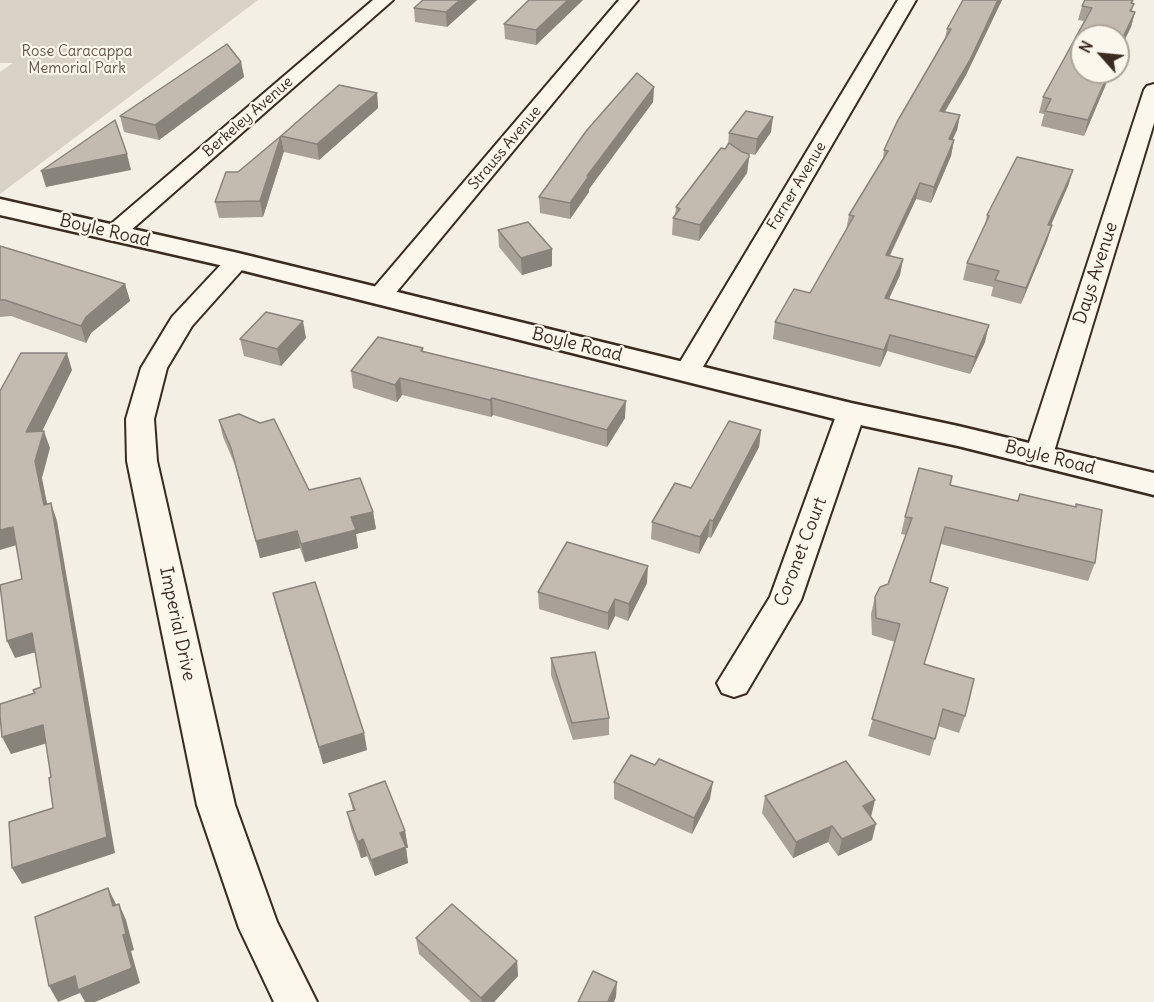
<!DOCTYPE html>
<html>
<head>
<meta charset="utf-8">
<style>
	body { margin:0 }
	#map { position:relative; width:1154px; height:1002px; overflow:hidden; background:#f3efe4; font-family:Delius,sans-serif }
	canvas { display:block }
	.north { position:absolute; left:1070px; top:24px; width:60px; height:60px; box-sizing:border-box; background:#fbf7ec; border:2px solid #aea59a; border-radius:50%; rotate:297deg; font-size:16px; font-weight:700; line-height:24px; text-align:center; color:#3b2a1e }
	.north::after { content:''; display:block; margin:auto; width:21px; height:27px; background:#3b2a1e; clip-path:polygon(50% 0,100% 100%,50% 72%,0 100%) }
</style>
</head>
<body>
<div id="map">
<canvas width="1154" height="1002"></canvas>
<div class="north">N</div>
</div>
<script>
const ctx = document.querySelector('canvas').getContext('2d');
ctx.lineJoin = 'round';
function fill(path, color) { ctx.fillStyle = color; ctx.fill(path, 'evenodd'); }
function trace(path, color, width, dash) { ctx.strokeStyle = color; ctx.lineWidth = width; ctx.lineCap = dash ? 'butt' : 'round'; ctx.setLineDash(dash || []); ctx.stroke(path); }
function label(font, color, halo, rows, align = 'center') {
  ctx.font = font + ' Delius,sans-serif'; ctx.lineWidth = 4.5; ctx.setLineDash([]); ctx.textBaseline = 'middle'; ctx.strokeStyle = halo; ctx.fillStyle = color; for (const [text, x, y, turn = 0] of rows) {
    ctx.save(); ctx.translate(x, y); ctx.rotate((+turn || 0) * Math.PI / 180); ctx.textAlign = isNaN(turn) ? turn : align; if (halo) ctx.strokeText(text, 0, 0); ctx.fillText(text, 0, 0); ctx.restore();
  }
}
fill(new Path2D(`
	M0,0H258L0,194V72L13,63H0Z`), '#d8d1c6');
const street = new Path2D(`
	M373,0H393L121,239L113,241L105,239L101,234L105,229Z
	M619,0H638L389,301L380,304L371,301L367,296L371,291Z
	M898,0H916L700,372L697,378L687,380L677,378L674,372Z
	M1154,84V123L1053,455L1049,462L1039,465L1029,462L1025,455L1144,90L1147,86Z
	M238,254L247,256L250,261L192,326L167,368L154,419L157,461L235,805L277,922L317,1002H274L239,928L197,805L127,461L126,419L141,368L172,317L229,256Z
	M851,404L861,407L865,413L801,600L746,693L734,697L722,693L717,683L770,597L837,413L841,407Z`);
const secondary = new Path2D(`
	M0,199L238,253L851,403L958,426L1154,473V495L958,446L851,423L237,269L0,215Z`);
trace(street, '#3b2a1e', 4);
trace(secondary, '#3b2a1e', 5);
fill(street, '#fbf7ec');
fill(secondary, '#fbf7ec');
fill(new Path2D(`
	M477,0L447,27L415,22L414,8Z
	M583,0L536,45L505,39L504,24Z
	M963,0H1002L966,75L945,112L960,115L957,130L952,140H954L951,156L931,203L916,199L890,256L903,259L900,275L889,299L985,342L970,374L887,351L880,367L773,339L775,322L810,293L846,230L849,215L883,158L884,150L945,38L947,29Z
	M1134,3L1132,11L1135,12L1131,27L1118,36L1109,77L1084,136L1041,126L1044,114L1039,113L1043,97L1084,21L1078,20L1082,6Z
	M241,62L244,77L159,140L124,132L120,116Z
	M654,87L653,102L589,189V192L570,219L540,213L539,197Z
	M377,93L378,108L319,160L284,152L281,136Z
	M771,132L755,155L742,152L749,157L747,173L699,241L672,235L673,218L675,215L676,207L728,145L729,133Z
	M284,151L263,217L219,218L215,202L238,172Z
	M1073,170L1068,186L1051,225H1052L1047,241L1021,304L991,296L993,287L963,280L967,263L985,225L987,215Z
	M498,230L552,249V266L522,275L499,247Z
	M0,246L125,284L130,301L91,333L86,343L11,316L0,317Z
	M306,338L281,366L244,356L240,339Z
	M423,348V351L625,418L607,447L493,415L491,417L402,395L397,402L353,388L351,371Z
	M219,420L309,490L373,512L376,529L356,534L358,548L305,562L300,548L260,558L235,465L223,437Z
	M761,430L759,447L711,538L708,537L699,554L651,539L652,522L691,488Z
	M950,485L1017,501L1020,494L1075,507L1076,504L1095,563L1088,581L941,544L930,582L943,605L924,664L965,716L959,733L938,726L930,756L868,736L895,642L872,635L871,614L875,597L888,584L906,535L901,534L905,517Z
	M647,583L628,621L615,616L608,630L539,609L538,592Z
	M273,593L364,733L367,750L323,764L277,610Z
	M551,658L609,718V735L573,740L551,675Z
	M614,782L710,799L692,834L614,799Z
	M349,794L405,831L408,848H406L408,863L375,876L367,856L361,858L351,829L347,812L353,811Z
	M765,796L871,816L872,840L838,856L828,842L793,858L762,813Z
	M416,938L517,961L518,976L494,1002H471L419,954Z`), '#a8a197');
fill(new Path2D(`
	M460,0H477L447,27L446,12Z
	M568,0H583L536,45V30Z
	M998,0H1002L966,75L936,126L940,111Z
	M1135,12L1131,27L1118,54V48Z
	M241,62L244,77L159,140L155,125Z
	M1108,72H1110L1109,77L1084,136L1088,120Z
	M654,87L653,102L589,189V192L570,219V203L587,176Z
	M377,93L378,108L319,160L317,144Z
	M960,115L957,130L946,155L949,139Z
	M773,117L771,132L755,155L757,139Z
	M281,136L284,151L263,217L260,201Z
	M954,140L951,156L931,203L934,187Z
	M127,154L131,170L46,187L41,171Z
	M749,157L747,173L699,241L700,225Z
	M1073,170L1068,186L1044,241L1048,225Z
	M920,183L916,199L882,271L886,255Z
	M1052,225L1047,241L1021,304L1026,288Z
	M552,249V266L522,275L521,258Z
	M903,259L900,275L881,315L885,298Z
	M125,284L130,301L91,333L86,343L81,326L86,317Z
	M303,321L306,338L281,366L277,349Z
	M989,325L985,342L970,374L975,357Z
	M890,335L887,351L880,367L884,350Z
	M67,353L72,370L33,450L26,432Z
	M400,378L402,395L397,402L395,385Z
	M492,398L493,415L491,417L490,400Z
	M626,401L625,418L607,447V430Z
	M761,430L759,447L711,538L713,521Z
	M44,431L50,448L42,478L51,523L44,505L35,461Z
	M51,503L57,521L115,853L22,884L12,868L107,837Z
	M373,512L376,529L356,534L358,548L305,562L301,544L351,517Z
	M710,520L708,537L699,554L700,537Z
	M13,527L20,544L0,550V530Z
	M297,531L300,548L260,558L256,541Z
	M648,566L647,583L628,621L629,604Z
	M615,599V616L608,630V613Z
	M32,633L40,651L15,658L7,641Z
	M43,725L51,742L11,754L2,737Z
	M364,733L367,750L323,764L319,747Z
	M713,782L710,799L692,834L694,818Z
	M875,800L871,817L863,806Z
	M876,824L872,840L838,856L842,839Z
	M832,826L828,842L793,858L796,842Z
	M405,831L408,848H406L408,863L375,876L371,860L400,833Z
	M363,839L367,856L361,858L358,842Z
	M108,888L116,904L120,922L113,906Z
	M119,904L126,920L134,950L131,951L140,983L95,1002H85L80,993L58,1002L49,986L123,935Z
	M517,961L518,976L494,1002H482L481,998Z
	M617,982L616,997L614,1002H608Z`), '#88837b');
const building = new Path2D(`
	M423,0H460L446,12L414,8Z
	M529,0H568L536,30L504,24Z
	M963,0H998L970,60L940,111L960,115L949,139L954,140L934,187L920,183L886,255L903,259L885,298L989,325L975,357L890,335L884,350L775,322L794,289L810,293L854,216L849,215L888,151L884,150L897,122L951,29H947Z
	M1085,0H1133L1131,3L1134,4L1130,11L1135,12L1118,48V36H1082V72H1109L1088,120L1045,111L1051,99L1043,97L1092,8L1082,6Z
	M227,44L241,62L155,125L120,116Z
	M637,73L654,87L587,176H589L570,203L539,197L587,130Z
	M339,85L377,93L317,144L281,136Z
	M746,111L773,117L757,139L729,133Z
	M115,120L127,154L41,171Z
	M281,136L260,201L215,202L226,172H238Z
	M729,143L742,152L749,154V157L700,225L673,218L680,209L676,207L721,148L725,149Z
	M1017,157L1073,170L1048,225H1052L1026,288L995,280L999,271L967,263L989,216L987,215Z
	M528,222L552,249L521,258L498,230Z
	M0,246L125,284L86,317L81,326L5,300H0Z
	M266,312L303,321L277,349L240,339Z
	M378,337L423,348L421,351L626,401L607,430L492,398L490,400L400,378L395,385L351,371Z
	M21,353H67L26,432L44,431L35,461L44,505L51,503L107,837L12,868L9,822L53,808L49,778L51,777L43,725L2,737L0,716V704L35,693L33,690L41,687L32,633L7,641L0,585L22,579L13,527L0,530V391Z
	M239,414L260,423L274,419L309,490L360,478L373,512L351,517L356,530L301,544L297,531L256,541L231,448L219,420Z
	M729,421L761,430L713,521L710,520L700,537L652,522L675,483L691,488Z
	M919,468L952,476L950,485L1018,501L1020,494L1076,507V504L1102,510L1095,563L945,527L930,582L948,588L924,664L974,679L965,716L943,709L935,739L872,719L900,624L876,618L875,597L880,587L888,584L912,518L905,517Z
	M567,542L648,566L629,604L615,599L608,613L538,592Z
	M315,582L364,733L319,747L273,593Z
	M595,652L609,718L572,723L551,658Z
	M631,755L655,765L659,759L713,782L694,818L614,782Z
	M846,761L875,800L863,806L876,824L842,839L832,826L796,842L765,796Z
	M385,781L405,831L400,833L406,847L371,860L363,839L358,842L347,812L355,810L349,794Z
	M108,888L113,906L119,904L126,934L123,935L132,968L78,990L75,976L49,986L35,917Z
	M452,904L517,961L481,998L416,938Z
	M593,971L617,982L608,1001L611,1002H578Z`);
fill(building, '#c3bbb0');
trace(building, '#88837b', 1.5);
label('15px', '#625448', '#fbf7ec', [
	["Rose Caracappa",77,52],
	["Memorial Park",77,69]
]);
label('15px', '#3b2a1e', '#fbf7ec', [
	["Berkeley Avenue",248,117,-41],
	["Strauss Avenue",505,148,-50],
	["Farner Avenue",797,186,-59]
]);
label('18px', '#3b2a1e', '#fbf7ec', [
	["Boyle Road",105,231,13],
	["Days Avenue",1096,273,-72],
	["Boyle Road",577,345,14],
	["Boyle Road",1050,458,14],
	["Coronet Court",801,552,-69],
	["Imperial Drive",177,624,78]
]);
</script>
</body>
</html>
